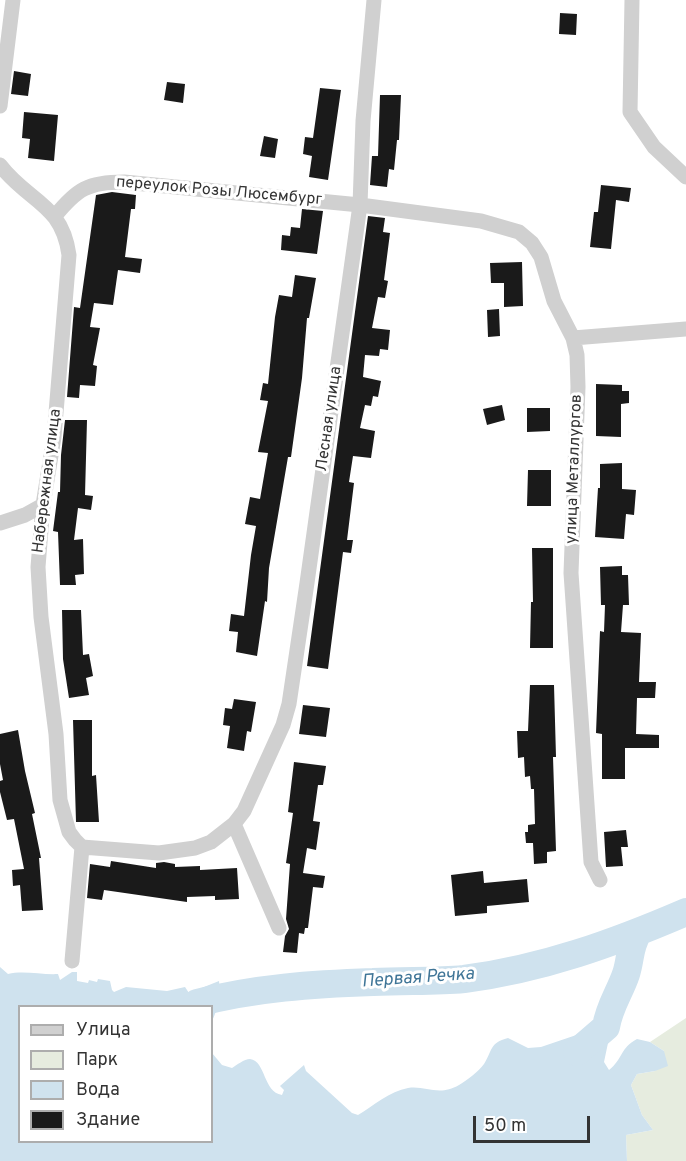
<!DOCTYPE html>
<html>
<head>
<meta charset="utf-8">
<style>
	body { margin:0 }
	#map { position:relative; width:686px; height:1161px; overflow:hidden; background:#fff; font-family:Overpass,sans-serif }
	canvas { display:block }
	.legend { position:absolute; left:18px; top:1005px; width:195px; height:138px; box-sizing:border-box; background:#fff; border:2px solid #adadad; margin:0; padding:8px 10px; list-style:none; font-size:18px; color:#333 }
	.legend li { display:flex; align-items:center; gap:12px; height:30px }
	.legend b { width:30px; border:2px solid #adadad }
	.scale { position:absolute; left:473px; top:1116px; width:117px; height:27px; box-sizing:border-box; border:3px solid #333; border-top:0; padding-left:8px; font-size:18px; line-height:21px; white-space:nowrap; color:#333; -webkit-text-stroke:4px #fff; paint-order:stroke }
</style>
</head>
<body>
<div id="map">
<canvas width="686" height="1161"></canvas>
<ul class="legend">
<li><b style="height:8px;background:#d0d0d0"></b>Улица</li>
<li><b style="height:16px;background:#e6ecdf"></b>Парк</li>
<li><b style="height:16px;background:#cfe2ee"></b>Вода</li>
<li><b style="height:16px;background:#1a1a1a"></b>Здание</li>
</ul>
<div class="scale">50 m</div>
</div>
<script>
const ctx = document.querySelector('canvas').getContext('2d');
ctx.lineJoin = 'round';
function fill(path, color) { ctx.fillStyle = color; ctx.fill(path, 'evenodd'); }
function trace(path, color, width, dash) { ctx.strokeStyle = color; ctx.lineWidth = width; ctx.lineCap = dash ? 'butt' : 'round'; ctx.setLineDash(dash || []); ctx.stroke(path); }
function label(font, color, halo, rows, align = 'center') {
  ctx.font = font + ' Overpass,sans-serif'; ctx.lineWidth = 6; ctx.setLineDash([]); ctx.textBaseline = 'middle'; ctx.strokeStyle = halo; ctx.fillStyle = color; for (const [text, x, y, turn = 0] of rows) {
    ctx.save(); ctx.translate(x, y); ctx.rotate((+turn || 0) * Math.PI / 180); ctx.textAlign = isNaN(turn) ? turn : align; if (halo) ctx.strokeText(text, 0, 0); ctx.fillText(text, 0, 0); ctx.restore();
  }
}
fill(new Path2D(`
	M686,1018V1161H627L626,1135L653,1130L642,1115L631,1085L637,1074L655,1071L664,1051L650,1042Z`), '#e6ecdf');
fill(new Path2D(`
	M0,967L8,974C23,970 42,975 58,974L60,980L72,972H77V981L88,983L89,980L97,982L98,979L110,981L112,990L114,992L126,987L167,991L185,987L189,993L219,981C221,997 218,1008 212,1021V1006H20V1142H212V1053L222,1065L232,1068C237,1065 244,1059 250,1059C266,1061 263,1092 282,1095L284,1090L280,1086L304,1065L306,1071L352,1113L358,1115C373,1106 390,1091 408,1088C425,1085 439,1097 459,1085C466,1081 479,1071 484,1064C493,1050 489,1043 508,1038L528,1048L541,1047L594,1029L606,1027L608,1043L604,1062L609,1070C623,1059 620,1048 637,1039L650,1042L664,1051L668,1066L655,1071L637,1074L631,1085L642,1115L653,1130L626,1135L627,1161H0Z`), '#cfe2ee');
trace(new Path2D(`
	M196,1006L197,1003C254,988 314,984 373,982C403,980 434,982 464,979C542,969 614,943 686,912
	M577,1052L606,1027C609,1007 620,992 626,974C631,959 629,947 638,933`), '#cfe2ee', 28);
fill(new Path2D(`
	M560,13L577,14L576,35L559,34Z
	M14,71L31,74L28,96L11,94Z
	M167,82L185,84L183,103L164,100Z
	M320,88L341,90L328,180L309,177L312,156L303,154L305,137L313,138Z
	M380,95H401L399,140H397L394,170L389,169L387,187L370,185L372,156H378Z
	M24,112L58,115L54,161L28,158L30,139L22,138Z
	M264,136L278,139L275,158L260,156Z
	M601,185L631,188L629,202L616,200L611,249L590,247L594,212H598Z
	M112,192L136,195L135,209H131L125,257L142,259L140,273L118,270L113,305L94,303L90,327L100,328L93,365L97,366L95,386L80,385L79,398L67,397L74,307L80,308L96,195Z
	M302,209L323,211L317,254L281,250L282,235L290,236L291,227L300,228Z
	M368,216L385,218L383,232L390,233L384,280L388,281L385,298L378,297L372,328L390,330L388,350L380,349L379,356L365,355L363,377L381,381L378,397L373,396L371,406L365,405L360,428L375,431L371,458L353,456L349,482L354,483L347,540H353L351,553L343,552L328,669L307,666Z
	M522,262L523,306L504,307V283H491L490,263Z
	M295,275L316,278L309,318H307L302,378L291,457H288L269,568L267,602L265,601L257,656L236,652L238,632L229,631L231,614L244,616L251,555L256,526L245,524L250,497L260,499L268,453L258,452L268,401L260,400L263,383L268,384L275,317L279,295L292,297Z
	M499,309L500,336L488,337L487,310Z
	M596,384L622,385V391H629V403L621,404V437L596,436Z
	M502,405L505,420L487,425L483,409Z
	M527,408H550V431L527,432Z
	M65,420H87L85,495L93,496L91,510L78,508L74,540L83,539L84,574L75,575L76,585H60L58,532L53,531L58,492H60L61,455Z
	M622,463V489L636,490L634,515L626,514L624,539L595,537L598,488H600V464Z
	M528,470H551V506H527Z
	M532,548H553V648H530L531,602H533Z
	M622,566V575H628L629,605H623L621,632L641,633L639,682H656L655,698H637L636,734L659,735V748H625V779H602V734L596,733L600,631L604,632L605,605H601L600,567Z
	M62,610H81L83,655L89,654L93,676L86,678L89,695L69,698L63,659Z
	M530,685H554L556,757H553L556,851L547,852V863L534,864L533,843H526L525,832H528V825L535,824L534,789H531L530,776L525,777L524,757L518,758L517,731H528Z
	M234,699L256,702L251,732L247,731L244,751L227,748L230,726L223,725L225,708L232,709Z
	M303,705L330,708L326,737L299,734Z
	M73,720H92V776L96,775L99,822H76Z
	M18,730L25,771L35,813L32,814L41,858H39L43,910L22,911L20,885L13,886L12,870L24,869L14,819L7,820L0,792V781L3,780L0,764V734Z
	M294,762L326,766L323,785H318L313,821L320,822L316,850L307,848L303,873L325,876L323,888L313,887L308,928H305L304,934L299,933L297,953L283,952L285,936L289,929L286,919L290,864L286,863L293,813L288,812Z
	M626,830L628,847H621L623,866L606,867L604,832Z
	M111,861L156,868V863L164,862L175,864V867L200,866V870L237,868L239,899L215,900V896L187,897V902L104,890L102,900L87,898L90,864L110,867Z
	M483,871L484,883L527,879L529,902L487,906V913L455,916L451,875Z`), '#1a1a1a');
trace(new Path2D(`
	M632,0L630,112L654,147L686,177
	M0,106L13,0
	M0,165C28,202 62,203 69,255L54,437L43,505L38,567L41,617L56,734L60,800L69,832L75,840L82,847L72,961
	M55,216C77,189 88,182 124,182L360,205L481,221L519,232L532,243L541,257L554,301L573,338L577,355L578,387L571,573L591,862L600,880
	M573,338L686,329
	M0,523L25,515L43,505
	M234,824L279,928
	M82,847L159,853L195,848L211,842L234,824L244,811L283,725L289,704L307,583L360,205L363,121L374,0`), '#d0d0d0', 15);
label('16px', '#333', '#fff', [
	["переулок Розы Люсембург",219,192,5],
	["Лесная улица",330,419,-82],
	["улица Металлургов",575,469,-88],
	["Набережная улица",48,481,-83]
]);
label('italic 18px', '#3f7597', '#fff', [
	["Первая Речка",418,979,-4]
]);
</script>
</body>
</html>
